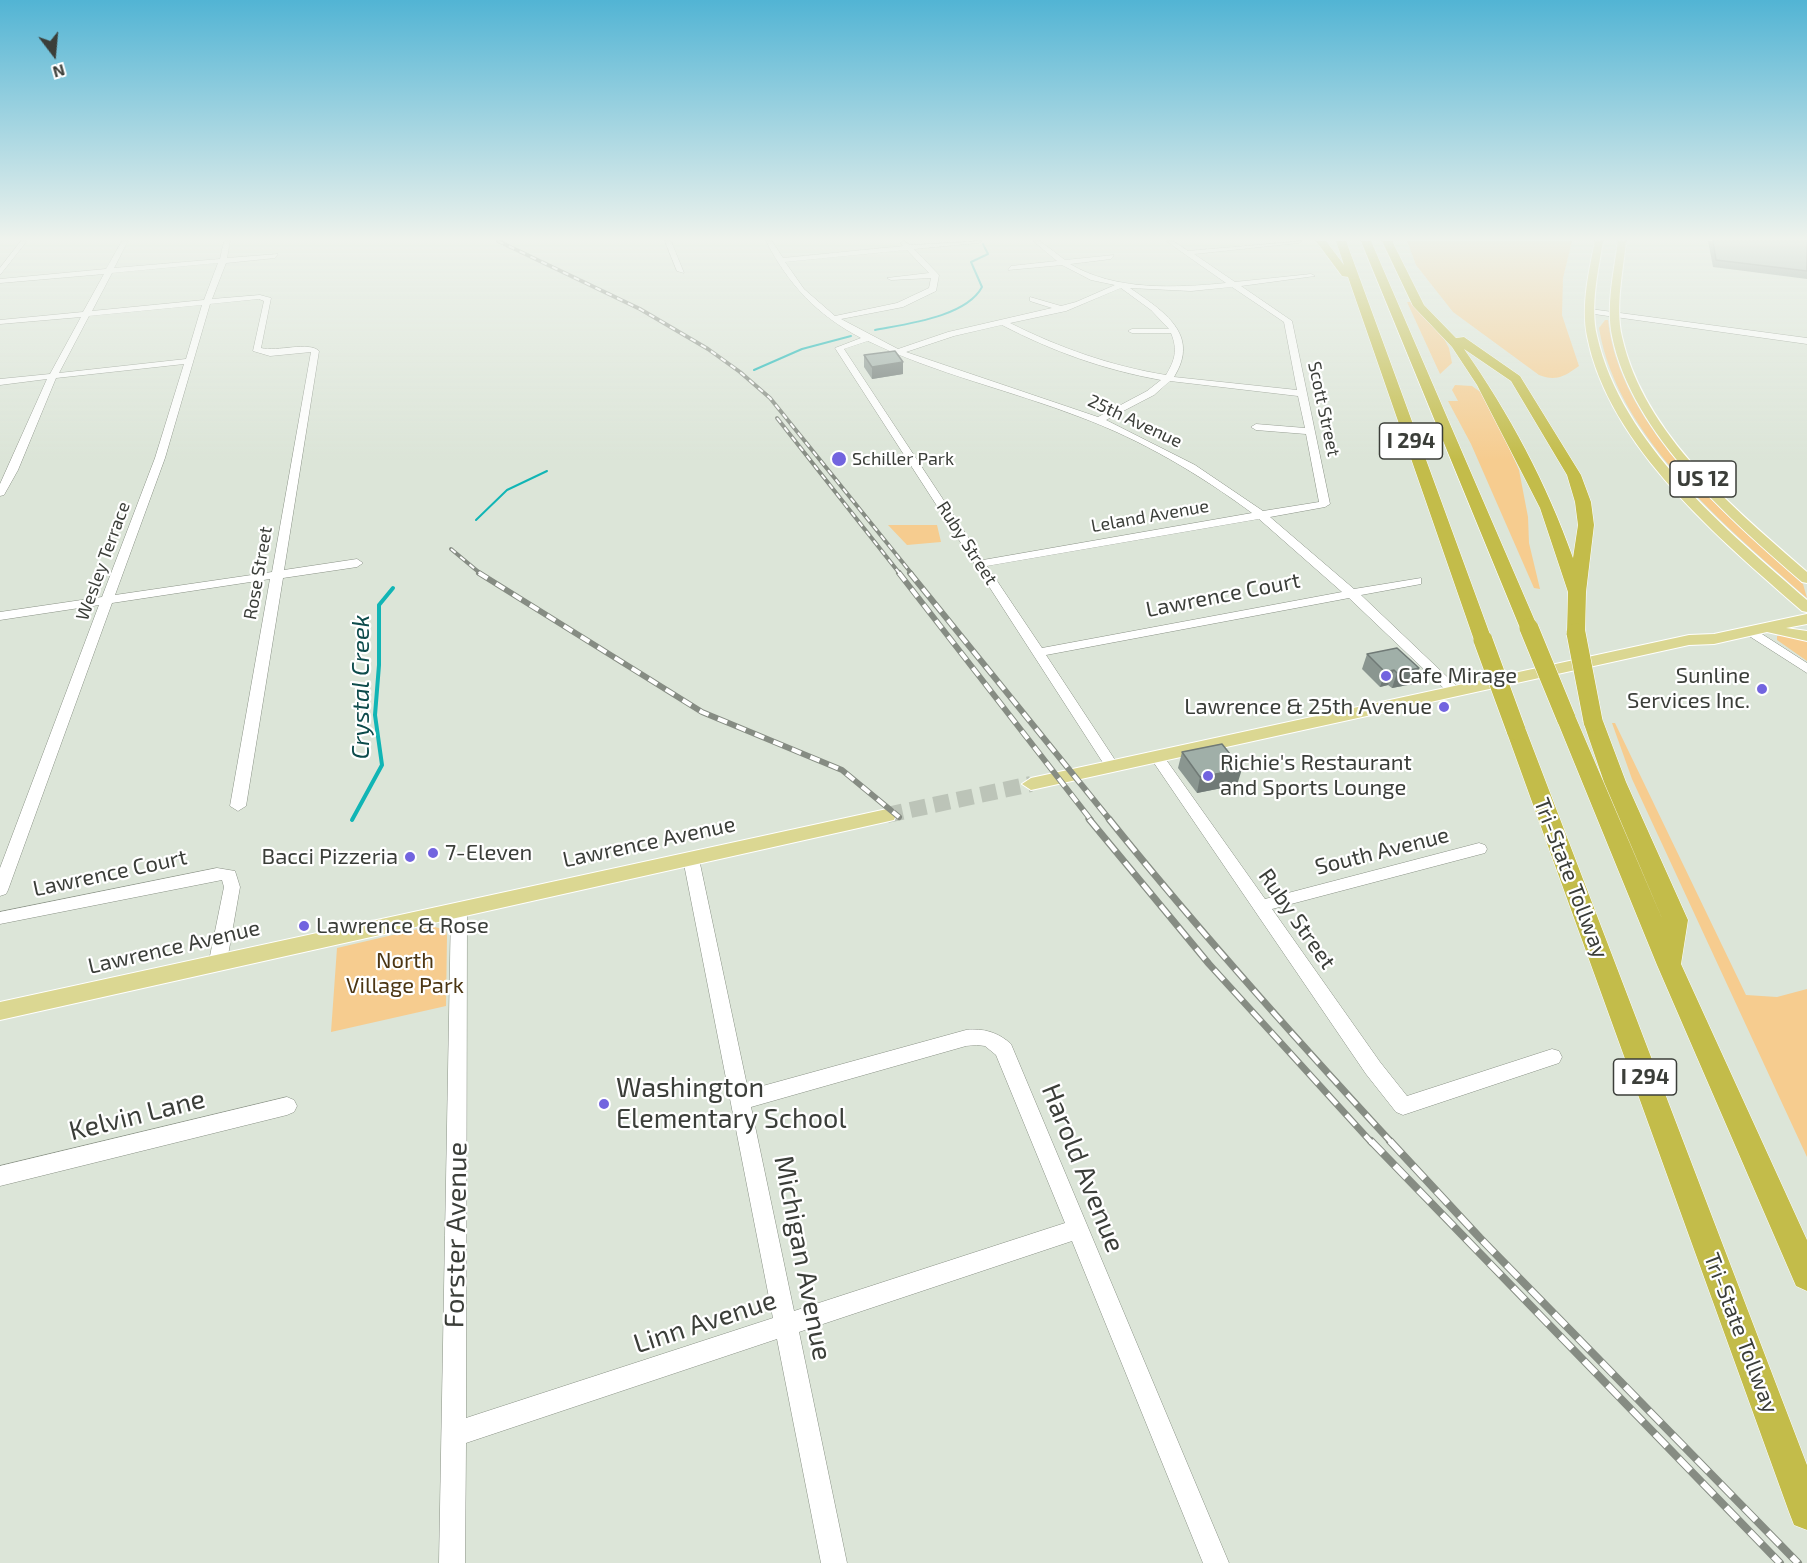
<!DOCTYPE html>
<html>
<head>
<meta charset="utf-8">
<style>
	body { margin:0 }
	#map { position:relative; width:1807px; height:1563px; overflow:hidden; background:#dce5d8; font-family:"Exo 2",sans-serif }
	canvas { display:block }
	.north { position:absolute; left:24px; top:24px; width:60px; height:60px; -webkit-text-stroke:4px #fff; paint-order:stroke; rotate:164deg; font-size:16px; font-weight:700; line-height:24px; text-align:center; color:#3b3e39 }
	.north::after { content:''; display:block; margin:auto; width:21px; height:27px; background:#3b3e39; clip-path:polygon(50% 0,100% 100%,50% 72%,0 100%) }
</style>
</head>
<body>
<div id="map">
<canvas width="1807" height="1563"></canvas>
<div class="north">N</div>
</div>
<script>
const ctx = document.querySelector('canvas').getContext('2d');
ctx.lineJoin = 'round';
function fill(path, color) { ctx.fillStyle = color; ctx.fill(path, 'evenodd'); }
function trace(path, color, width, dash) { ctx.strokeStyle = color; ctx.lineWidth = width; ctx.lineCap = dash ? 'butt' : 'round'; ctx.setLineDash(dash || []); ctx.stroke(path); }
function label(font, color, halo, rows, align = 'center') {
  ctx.font = font + ' "Exo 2",sans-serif'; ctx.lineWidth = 4.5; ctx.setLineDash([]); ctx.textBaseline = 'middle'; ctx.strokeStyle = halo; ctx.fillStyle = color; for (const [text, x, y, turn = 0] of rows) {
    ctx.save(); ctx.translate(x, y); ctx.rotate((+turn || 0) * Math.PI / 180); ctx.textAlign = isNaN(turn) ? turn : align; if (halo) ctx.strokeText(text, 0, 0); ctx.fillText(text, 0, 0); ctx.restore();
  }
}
fill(new Path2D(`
	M1407,241H1572L1563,278L1562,315L1579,366C1565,376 1556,382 1539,375L1453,312L1416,265Z
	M1407,302H1411L1444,339L1449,348L1452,363L1440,374Z
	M1605,320H1608C1619,426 1728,518 1803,584L1807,598C1728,528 1617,438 1599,328Z
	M1455,385L1472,386L1486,396L1519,470L1528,517L1529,543L1540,589L1534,588L1471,444L1448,401H1458L1452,390Z
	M888,525H937L941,542L907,545Z
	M1781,635L1807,639V661L1777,640V636Z
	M1612,723H1615L1746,995L1777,997L1807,989V1157L1632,779Z
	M431,926L446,930L447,936L446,1006L331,1032L337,948Z`), '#f6cc8f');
trace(new Path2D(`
	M875,330C906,324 966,317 982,287L971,262L988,254L983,244
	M754,370L802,349L851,336
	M476,520L507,490L547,471`), '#11b5b5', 2);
trace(new Path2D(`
	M352,820L382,765L375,715L379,665V605L393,588`), '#11b5b5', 4);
trace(new Path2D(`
	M887,815L1031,784`), '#bcc4b8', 16, [16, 8]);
const minor = new Path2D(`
	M21,241H27L0,275V268Z
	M122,241H128L114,268L220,259L224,241H230L227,258L278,254L275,258L226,263L212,299L260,295L271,298L261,348C277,352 309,341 319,351L284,570L357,559L363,563L357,567L283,578L246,806L238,811L230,806L270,579L112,603L8,890L6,894L0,896V868L99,605L0,620V612L102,597L155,458L184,364L56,378L18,470L4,495L0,496V484L47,379L0,385V379L50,374L81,317L0,324V320L83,312L104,274L0,283V279L106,269ZM218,263L204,300L92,311L112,273ZM259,299L264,301L253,351L270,356L311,352L272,572L115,595L165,458L210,304ZM202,305L186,359L59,373L89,316Z
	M665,241H671L684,273L677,271Z
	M766,241H772L783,258L903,246L900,243L904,241L910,245L982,241L979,243L914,249L939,275L936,291L903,307L841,319L898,349L948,332L1052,308L1030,301V297L1061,306L1076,302L1115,285L1091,280L1062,265L1008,270L1011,266L1057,261L1033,241H1040L1065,260L1114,255L1111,259L1070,264C1115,291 1176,288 1226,283L1166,241H1173L1188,251L1302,241L1299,243L1194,254L1235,282L1311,274L1315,276L1241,286L1292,321L1330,504L1325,507L1270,517L1354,589L1421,578V584L1361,595L1463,692L1456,696L1451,695L1349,598L1046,655L1119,766L1112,771L1107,769L835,348L861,338C817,315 788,284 766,241ZM907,250L929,273L887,278L891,280L931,278L929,288L897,303L835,316L804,289L785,262ZM1232,287L1284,322L1297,390L1174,377C1201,334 1163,311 1130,288L1191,291ZM1121,288L1151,310L1169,329H1132L1128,331L1132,333H1171C1178,350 1175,360 1166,375C1111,366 1060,348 1010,323L1066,311ZM1002,325C1052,351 1104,370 1161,380L1147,391L1098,417L906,352L954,336ZM868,341C936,374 1010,390 1080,417C1142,440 1199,474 1252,513L983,560L844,349ZM1170,381L1298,396L1305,428L1256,424L1251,427L1256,430L1306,434L1319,502L1263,511L1195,465L1106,420L1154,395ZM1259,519L1342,592L1042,648L987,566Z
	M1590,309L1807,338V344L1587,313L1586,311Z
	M1751,627L1807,663V673L1746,634L1745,631Z
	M1157,752L1162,754L1265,899L1479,843L1485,845L1487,849L1485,853L1272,909L1380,1062L1407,1096L1552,1049L1559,1051L1562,1057L1559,1063L1403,1115L1396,1112L1366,1074L1152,760L1150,757Z
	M691,853L697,855L699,859L748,1090L966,1030C983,1028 998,1032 1011,1044L1229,1563H1203L1072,1241L799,1332L847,1563H821L777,1339L466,1443L465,1563H439L451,908L453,904H465L467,908L466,1418L773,1318L683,859L685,855ZM977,1045L985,1046L996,1055L1065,1223L794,1311L751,1107L966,1046Z
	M217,868L235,871L240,887L227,961L224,966L218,968L212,966L209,961L224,887L222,880L0,924V912Z
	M287,1097L294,1100L297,1106L294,1112L287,1115L0,1186V1166Z`);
const major = new Path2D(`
	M1595,241H1603C1598,271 1590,306 1597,336C1621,444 1728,531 1807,600V612L1802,611C1721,540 1608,446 1587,336C1581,305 1589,271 1595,241Z
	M1618,241H1626C1623,272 1615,306 1622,337C1644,435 1735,509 1807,572V583L1802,582C1730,519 1632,435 1612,336C1606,305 1614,272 1618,241Z
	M1807,614V624L1786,628L1807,631V641L1767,632L1714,644L1689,645L1031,790L1022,784L1031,778L1689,635L1714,634Z
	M887,809L894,810L896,815L894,820L0,1020V1002Z`);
const highway = new Path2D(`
	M1316,241H1326L1344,265L1336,241H1346L1492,640L1489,644H1477L1474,640L1348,277L1342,276Z
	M1361,241H1371L1538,628L1535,632H1523L1520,628Z
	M1382,241H1392L1424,305L1456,338L1464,337L1520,376L1581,475L1591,502L1594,525L1586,592L1585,633L1582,637H1570L1567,633L1568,592L1540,508L1477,385L1452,347L1413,306ZM1464,349L1511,381L1567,475L1575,502L1578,525L1573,558C1547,484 1509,413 1464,349Z
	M1566,712L1573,714L1576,718L1664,923L1604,782L1583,721L1586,717H1600L1603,721L1626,782L1688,920L1681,964L1807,1240V1291L1796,1286L1657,965L1556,718L1559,714Z
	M1516,724L1523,726L1526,730L1807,1465V1530L1794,1525L1789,1512L1506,730L1509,726Z`);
trace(minor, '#8a9286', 1);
trace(major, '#fff', 2);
trace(highway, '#fff', 1);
fill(minor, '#fff');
fill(major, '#dbd792');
fill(highway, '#c3bc4a');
const railFar3 = new Path2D(`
	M498,241L640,309L708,349L740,372L770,398L912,574
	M777,418L900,574
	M451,549L481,574`);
const railFar2 = new Path2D(`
	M479,573L702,712L842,770L899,817
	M899,573L1091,820
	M910,573L1110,820`);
const railFar1 = new Path2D(`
	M1089,819L1209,964L1372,1143
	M1109,819C1199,931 1294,1037 1392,1143`);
const rail = new Path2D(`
	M1371,1141L1780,1563
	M1390,1141L1480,1238L1798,1563`);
trace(railFar3, '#868c83', 4);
trace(railFar2, '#868c83', 6);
trace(railFar1, '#868c83', 7);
trace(rail, '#868c83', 8);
trace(railFar3, '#fff', 2, [6]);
trace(railFar2, '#fff', 4, [10]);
trace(railFar1, '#fff', 4.5, [14]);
trace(rail, '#fff', 6, [17]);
const highwayBridge = new Path2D(`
	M1529,628L1566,718
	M1576,633L1593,721
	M1483,640L1516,730`);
trace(highwayBridge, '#fff', 20, []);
trace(highwayBridge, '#c3bc4a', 19);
fill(new Path2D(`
	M1708,241H1807V279L1713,267Z
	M864,355L903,374L872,379L864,367Z
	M1367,654L1419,668L1413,684L1392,688L1388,685L1380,687L1362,669Z
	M1182,752L1237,785L1197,793L1178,768Z`), '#8a9690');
fill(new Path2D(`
	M903,362V374L872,379V367Z
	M1419,668L1413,684L1392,688L1397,673Z
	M1394,670L1388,685L1380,687L1385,672Z
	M1242,769L1237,785L1197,793L1200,777Z`), '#707a76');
const building = new Path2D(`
	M1713,241H1807V271L1716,260Z
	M895,351L903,362L872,367L864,355Z
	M1397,648L1419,668L1397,673L1394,670L1385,672L1367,654Z
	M1222,744L1242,769L1200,777L1182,752Z`);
fill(building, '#a0afa8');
trace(building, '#707a76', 1.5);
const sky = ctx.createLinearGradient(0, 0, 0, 460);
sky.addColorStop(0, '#52b4d4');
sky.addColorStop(0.52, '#eff3ed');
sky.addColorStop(1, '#eff3ed00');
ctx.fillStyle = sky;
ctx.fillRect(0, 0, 1807, 460);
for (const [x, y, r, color] of [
	[839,459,8,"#7264df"],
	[1386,676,6,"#7264df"],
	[1762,689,6,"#7264df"],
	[1444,707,6,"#7264df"],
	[1208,776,6,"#7264df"],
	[433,853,6,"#7264df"],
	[410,857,6,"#7264df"],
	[304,926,6,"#7264df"],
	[604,1104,6,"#7264df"]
]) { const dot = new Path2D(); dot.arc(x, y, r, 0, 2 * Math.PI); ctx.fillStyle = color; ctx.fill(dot); trace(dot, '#fff', 2); }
label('18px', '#3b3e39', '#fff', [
	["Scott Street",1324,409,78],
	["25th Avenue",1135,421,25],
	["Leland Avenue",1150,516,-10],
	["Ruby Street",967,543,57],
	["Wesley Terrace",103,561,-70],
	["Rose Street",258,573,-80]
]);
label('18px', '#3b3e39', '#fff', [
	["Schiller Park",852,459]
], 'left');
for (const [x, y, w] of [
	[1411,441,63],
	[1703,479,66],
	[1645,1077,63]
]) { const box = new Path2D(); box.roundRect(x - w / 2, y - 18, w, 36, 4.5); ctx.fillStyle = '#fff'; ctx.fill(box); trace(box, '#3b3e39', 1.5); }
label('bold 21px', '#3b3e39', null, [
	["I 294",1411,441],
	["US 12",1703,479],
	["I 294",1645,1077]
]);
label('22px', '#3b3e39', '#fff', [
	["Lawrence Court",1223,595,-11],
	["Lawrence Avenue",649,842,-12],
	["South Avenue",1382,851,-14],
	["Lawrence Court",110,873,-12],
	["Tri-State Tollway",1571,878,69],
	["Ruby Street",1297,919,55],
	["Lawrence Avenue",174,947,-13],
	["Tri-State Tollway",1741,1333,69]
]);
label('22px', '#3b3e39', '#fff', [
	["Cafe Mirage",1398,676],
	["Sunline",1750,676,"right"],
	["Services Inc.",1750,701,"right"],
	["Lawrence & 25th Avenue",1432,707,"right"],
	["Richie's Restaurant",1220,763],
	["and Sports Lounge",1220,788],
	["7-Eleven",445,853],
	["Bacci Pizzeria",398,857,"right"],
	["Lawrence & Rose",316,926]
], 'left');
label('22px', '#4c3613', '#fff', [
	["North",405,961],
	["Village Park",405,986]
]);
label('italic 24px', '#0d4b4b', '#fff', [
	["Crystal Creek",361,687,-90]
]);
label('27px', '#3b3e39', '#fff', [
	["Washington",616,1088],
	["Elementary School",616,1119]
], 'left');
label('27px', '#3b3e39', '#fff', [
	["Kelvin Lane",137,1115,-14],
	["Harold Avenue",1083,1168,68],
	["Forster Avenue",456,1235,-89],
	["Michigan Avenue",803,1258,79],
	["Linn Avenue",705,1322,-18]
]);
</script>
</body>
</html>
